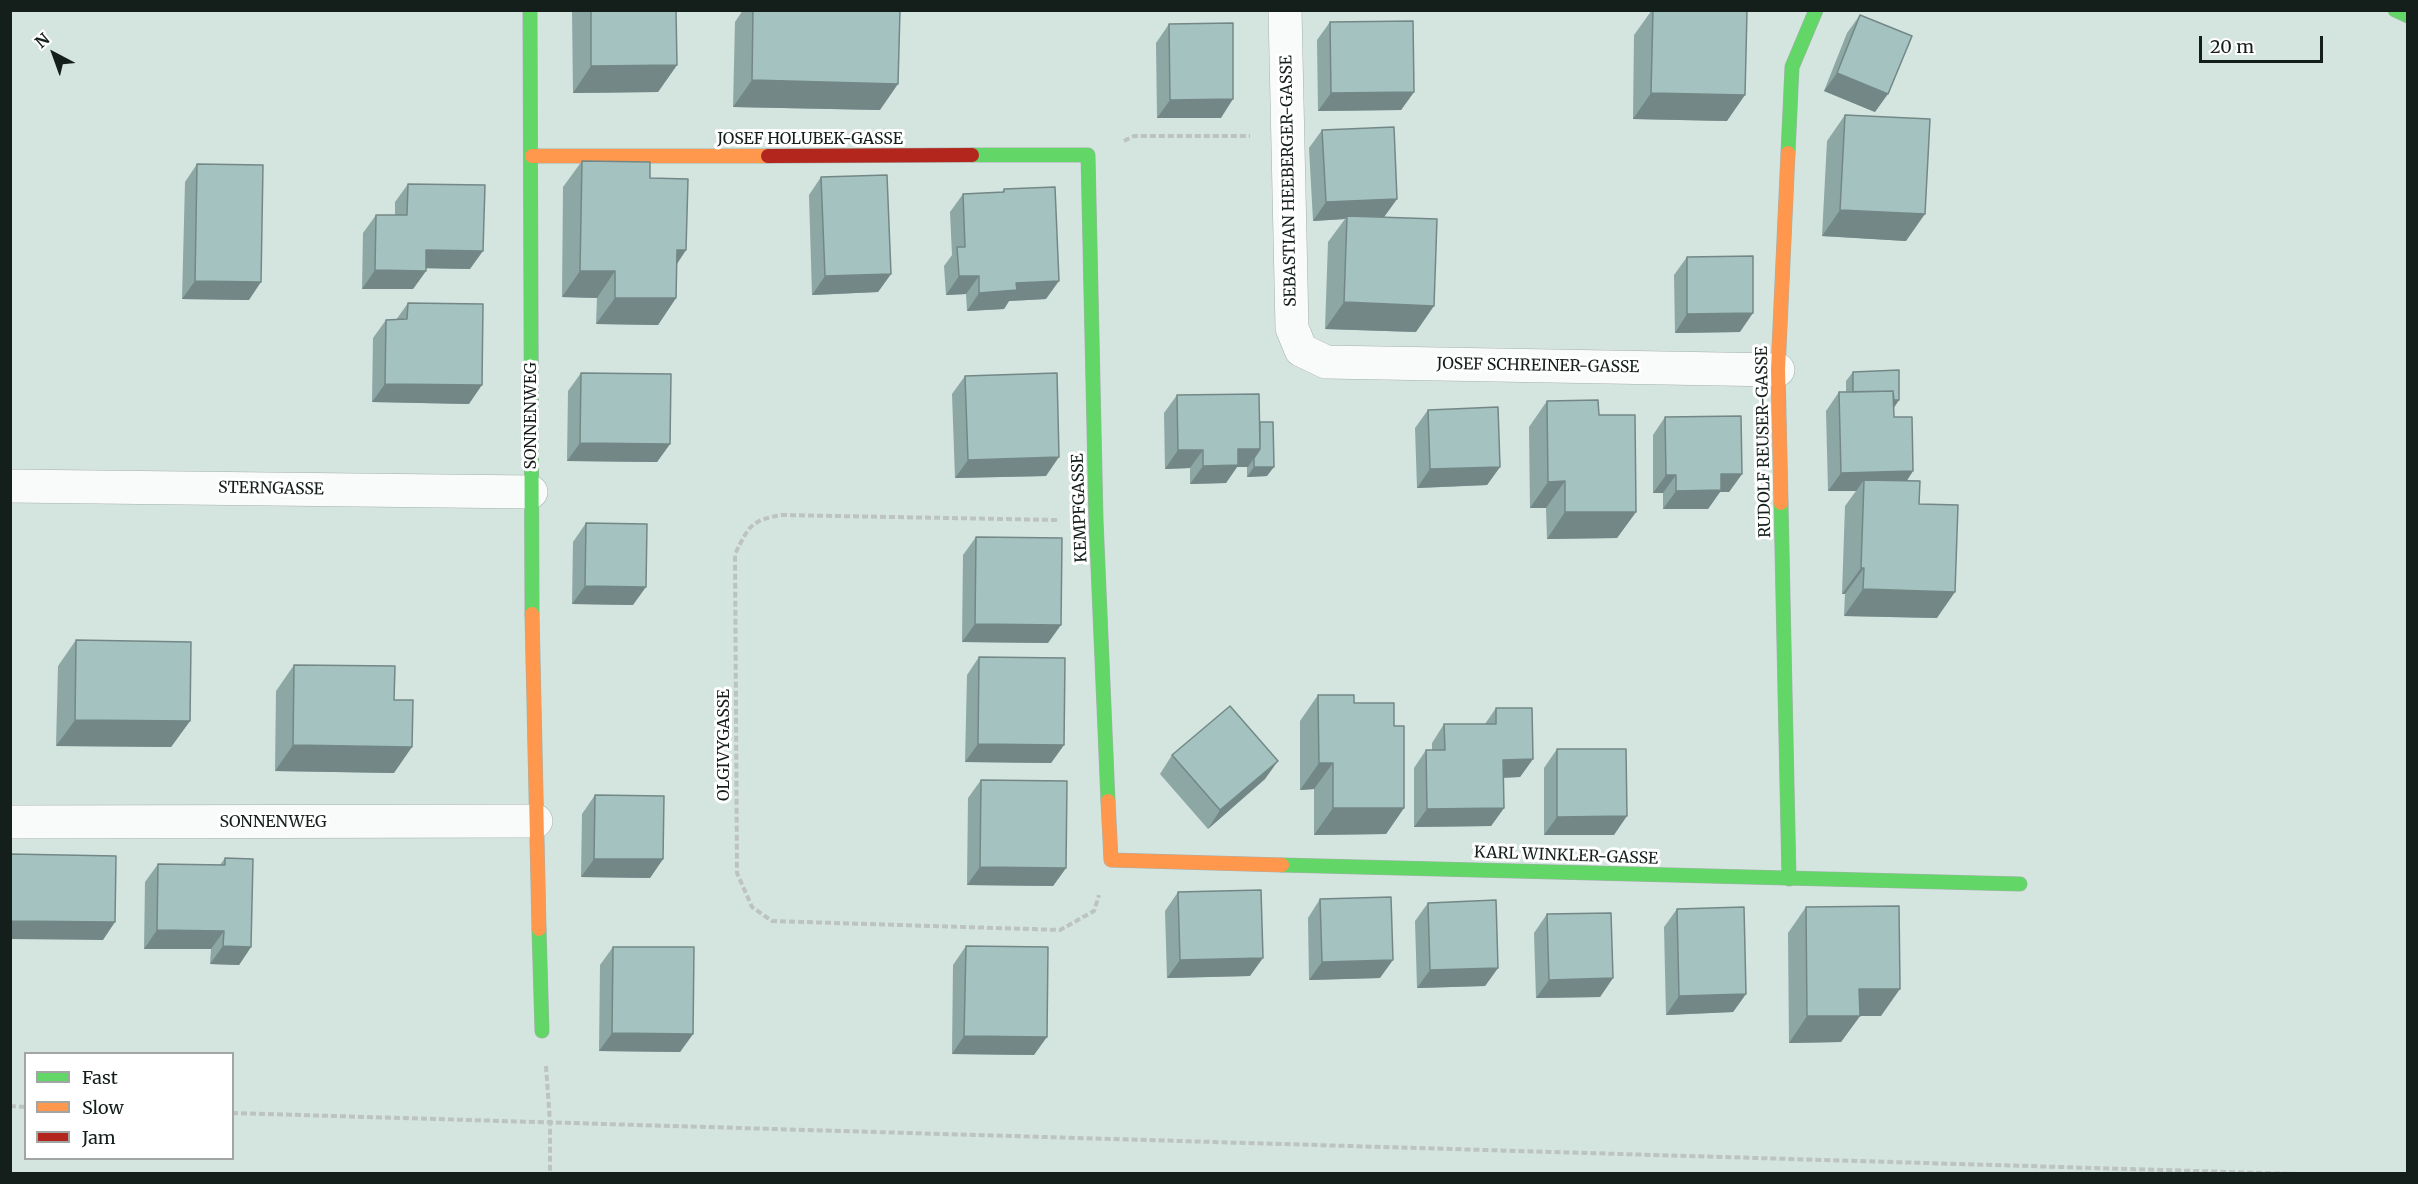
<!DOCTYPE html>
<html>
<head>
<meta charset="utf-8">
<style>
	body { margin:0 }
	#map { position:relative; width:2418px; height:1184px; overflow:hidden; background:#d4e4df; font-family:Merriweather,serif }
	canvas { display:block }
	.frame { position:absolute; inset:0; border:12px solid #141e1b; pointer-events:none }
	.legend { position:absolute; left:24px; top:1052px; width:210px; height:108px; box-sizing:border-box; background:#fff; border:2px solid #a1a5a4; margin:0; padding:8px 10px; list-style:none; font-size:18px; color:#141e1b }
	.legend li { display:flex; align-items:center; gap:12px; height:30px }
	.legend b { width:30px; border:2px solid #a1a5a4 }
	.north { position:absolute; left:24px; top:24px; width:60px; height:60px; -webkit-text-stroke:4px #fff; paint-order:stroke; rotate:319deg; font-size:16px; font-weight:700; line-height:24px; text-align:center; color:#141e1b }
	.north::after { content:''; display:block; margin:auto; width:21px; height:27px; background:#141e1b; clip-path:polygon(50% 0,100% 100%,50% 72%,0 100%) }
	.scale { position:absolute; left:2199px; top:36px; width:124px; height:27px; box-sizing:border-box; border:3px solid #141e1b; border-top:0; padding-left:8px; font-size:18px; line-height:21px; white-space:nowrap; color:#141e1b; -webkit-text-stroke:4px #fff; paint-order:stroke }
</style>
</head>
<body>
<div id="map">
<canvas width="2418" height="1184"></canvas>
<div class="frame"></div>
<ul class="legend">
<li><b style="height:8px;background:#63d668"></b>Fast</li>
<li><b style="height:8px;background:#ff974d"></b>Slow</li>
<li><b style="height:8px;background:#b3261e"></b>Jam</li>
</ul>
<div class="north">N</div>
<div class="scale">20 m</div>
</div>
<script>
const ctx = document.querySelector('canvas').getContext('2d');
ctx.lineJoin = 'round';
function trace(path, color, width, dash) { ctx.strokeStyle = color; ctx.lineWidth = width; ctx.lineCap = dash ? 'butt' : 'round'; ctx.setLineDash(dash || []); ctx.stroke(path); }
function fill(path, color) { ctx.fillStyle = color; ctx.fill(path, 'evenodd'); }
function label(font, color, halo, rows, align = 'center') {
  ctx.font = font + ' Merriweather,serif'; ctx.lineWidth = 6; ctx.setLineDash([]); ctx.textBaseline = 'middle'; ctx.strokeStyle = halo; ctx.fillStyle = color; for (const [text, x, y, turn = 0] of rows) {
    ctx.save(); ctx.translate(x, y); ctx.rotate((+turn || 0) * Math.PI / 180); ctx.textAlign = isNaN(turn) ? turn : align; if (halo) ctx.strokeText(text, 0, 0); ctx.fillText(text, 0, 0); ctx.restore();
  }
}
const street = new Path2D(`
	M1285,10L1292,328L1301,350L1326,362L1778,370
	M10,486L531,492
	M10,822L536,821`);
const fast = new Path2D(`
	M530,10L532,614
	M2395,10L2408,16
	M1788,153L1792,67L1816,10
	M972,155H1088L1096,520L1108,801
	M1781,503L1789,879
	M1282,865L2020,884
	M539,929L542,1031`);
const slow = new Path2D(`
	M532,156H768
	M1781,503L1778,370L1788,153
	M532,614L539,929
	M1108,801L1111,860L1282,865`);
const jam = new Path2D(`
	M768,156L972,155`);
trace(street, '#a4b0ac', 34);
trace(fast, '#a4b0ac', 15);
trace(slow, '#a4b0ac', 15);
trace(jam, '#a4b0ac', 15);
trace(new Path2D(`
	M1124,141L1134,136H1250
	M1057,520L782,515C751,520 749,526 735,554L737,873L752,907L772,921L1060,930L1094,911L1099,895
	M546,1066L550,1122V1174
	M10,1106L26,1107
	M232,1113L2298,1174`), '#bcc3c1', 4, [6, 3]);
trace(street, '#f9fbfa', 33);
trace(fast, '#63d668', 14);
trace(slow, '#ff974d', 14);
trace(jam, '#b3261e', 14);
fill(new Path2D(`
	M572,10H676L677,65L658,92L573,93Z
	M743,10H900L880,110L733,107L735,22Z
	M1652,10H1719L1727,121L1633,119L1634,35Z
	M1860,15L1875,112L1824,91L1847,33Z
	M1330,22L1414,92L1401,110L1318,111L1317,40Z
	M1169,24L1221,118H1157L1156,43Z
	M1845,115L1906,241L1822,236L1827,141Z
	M1322,130L1397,199L1384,217L1416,332L1325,329L1328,242L1345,219L1313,221L1309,148Z
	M582,161L650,178L686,250L677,264L676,298L658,325L596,324L597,298L562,297L563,187Z
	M197,164L249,300L182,299L185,182Z
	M821,177L891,274L878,292L812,295L809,195Z
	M408,184L470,269L426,268V271L413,289H362L363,233L376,215H395V202Z
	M1004,189L1046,299L1009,301L1004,309L967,311L966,294L946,295L944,266L952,255L950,212L963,194L1002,192Z
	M1687,257L1740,332L1675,333L1674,275Z
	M408,303L469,404L372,402L373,338L386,320H396Z
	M1853,372L1899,400L1894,407V417L1913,471L1907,481L1919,504L1937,618L1844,616L1845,594H1842L1845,506L1856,491H1828L1826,411L1839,392H1846V381Z
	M581,373L670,444L657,462L567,461L568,391Z
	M965,376L1046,476L955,478L952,394Z
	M1177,395L1260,422L1267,476L1247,477V467H1237L1226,483L1190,484V468L1165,469L1164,413Z
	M1547,401L1636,512L1617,538L1547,539L1546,508H1530L1529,427Z
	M1428,410L1500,467L1487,485L1417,488L1415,428Z
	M1665,417L1742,474L1729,492H1720L1708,509H1663V493H1653V435Z
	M586,523L633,605L572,604L573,542Z
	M976,537L1048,643L962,642L963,555Z
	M76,640L190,721L171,747L56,746L58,666Z
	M979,657L1064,745L1051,763L965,762L967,675Z
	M294,665L394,700V773L275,771L276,691Z
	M1318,695L1354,703L1394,726L1404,808L1386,834L1314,835V789L1300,790V721Z
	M1496,708L1533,759L1520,777L1504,778V808L1491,826L1414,827V768L1426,750H1432V743L1444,724H1485Z
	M1557,749L1614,835H1544V768Z
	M1172,755L1265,779L1208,829L1160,774Z
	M981,780L1066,868L1053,886L967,885L968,798Z
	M595,795L663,859L650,878L581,877L582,814Z
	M225,858L251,947L239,965L210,964L211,949H144L145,882L158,864L220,865Z
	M1178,892L1250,976L1167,978L1165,911Z
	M1320,899L1380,978L1309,980L1308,918Z
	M1428,903L1498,968L1485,986L1417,988L1415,921Z
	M1806,907L1881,1016H1860L1841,1042L1789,1043L1788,933Z
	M1677,909L1746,994L1733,1012L1666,1015L1664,927Z
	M1547,914L1613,978L1600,997L1536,998L1534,933Z
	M966,946L1034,1055L952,1054L953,965Z
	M613,947L693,1034L680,1052L599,1051L600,965Z`), '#8da7a5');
fill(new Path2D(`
	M677,65L658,92L573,93L591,66Z
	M1837,73L1888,94L1875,112L1824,91Z
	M752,80L898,84L880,110L733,107Z
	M1414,92L1401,110L1318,111L1331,93Z
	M1651,93L1745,95L1727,121L1633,119Z
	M1233,99L1221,118H1157L1170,100Z
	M1397,199L1384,217L1347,216L1345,219L1313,221L1326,202Z
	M1840,210L1925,214L1906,241L1822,236Z
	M426,250L483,251L470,269L413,268Z
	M677,250H686L668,277Z
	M375,270L426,271L413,289H362Z
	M580,271H615L597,298L562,297Z
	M891,274L878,292L812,295L825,276Z
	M959,276H979L966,294L946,295Z
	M195,281L261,282L249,300L182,299Z
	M1059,281L1046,299L1009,301L1004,309L967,311L979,293L1016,283Z
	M615,298H676L658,325L596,324Z
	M1344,302L1434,306L1416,332L1325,329Z
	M1753,313L1740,332L1675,333L1687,314Z
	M385,384L482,385L469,404L372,402Z
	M1899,400L1893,409L1853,401Z
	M580,443L670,444L657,462L567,461Z
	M1238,449H1260L1248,467H1237L1226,483L1190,484L1203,466Z
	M1178,450H1203L1190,468L1165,469Z
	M1059,457L1046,476L955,478L968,460Z
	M1254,467H1274L1267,476L1247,477Z
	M1500,467L1487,485L1417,488L1430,469Z
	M1913,471L1900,490L1864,480L1856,491H1828L1841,473Z
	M1721,474H1742L1729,492H1720L1708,509H1663L1676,491Z
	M1666,475H1676L1663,493H1653Z
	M1565,481L1546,508H1530L1548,482Z
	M1565,512H1636L1617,538L1547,539Z
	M1861,568H1864L1845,594H1842Z
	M585,586L646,587L633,605L572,604Z
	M1863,589L1955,592L1937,618L1844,616Z
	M975,624L1061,625L1048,643L962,642Z
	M75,720L190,721L171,747L56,746Z
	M978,744L1064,745L1051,763L965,762Z
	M293,745L412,747L394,773L275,771Z
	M1533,759L1520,777L1491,778L1503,760Z
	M1278,761L1265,779L1208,829L1220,810Z
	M1319,763H1333L1314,789L1300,790Z
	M1333,808H1404L1386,834L1314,835Z
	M1504,808L1491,826L1414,827L1427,809Z
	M1627,816L1614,835H1544L1557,817Z
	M594,859H663L650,878L581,877Z
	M980,867L1066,868L1053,886L967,885Z
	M10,921L115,922L103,940L10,939Z
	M157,930L224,931L211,949H144Z
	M223,946L251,947L239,965L210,964Z
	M1263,958L1250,976L1167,978L1180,960Z
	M1393,960L1380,978L1309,980L1322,962Z
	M1498,968L1485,986L1417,988L1430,970Z
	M1613,978L1600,997L1536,998L1549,980Z
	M1859,989H1900L1881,1016H1860L1841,1042L1789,1043L1807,1016Z
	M1746,994L1733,1012L1666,1015L1679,996Z
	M612,1033L693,1034L680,1052L599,1051Z
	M964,1036L1047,1037L1034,1055L952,1054Z`), '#738886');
const building = new Path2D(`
	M591,10H676L677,65L591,66Z
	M753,10H900L898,84L752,80Z
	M1653,10L1747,11L1745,95L1651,93Z
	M1860,15L1912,36L1888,94L1837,73Z
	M1413,21L1414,92L1331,93L1330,22Z
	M1233,23V99L1170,100L1169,24Z
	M1845,115L1930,119L1925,214L1840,210Z
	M1394,127L1397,199L1326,202L1322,130Z
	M582,161L650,162V178L688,179L686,250H677L676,298H615V271H580Z
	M197,164L263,165L261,282L195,281Z
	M887,175L891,274L825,276L821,177Z
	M408,184L485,185L483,251L426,250V271L375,270L376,215H407Z
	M1055,187L1059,281L1016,283L1017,290L979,293V276H959L957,247H965L963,194L1004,192V189Z
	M1347,216L1437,219L1434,306L1344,302Z
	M1753,256V313L1687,314V257Z
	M408,303L483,304L482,385L385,384L386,320L407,319Z
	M1899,370V400H1894L1893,391L1853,392V372Z
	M581,373L671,374L670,444L580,443Z
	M1057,373L1059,457L968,460L965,376Z
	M1893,391L1894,417H1912L1913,471L1841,473L1839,392Z
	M1259,394L1260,449H1238V465L1203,466V450H1178L1177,395Z
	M1598,400L1599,415H1635L1636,512H1565V481L1548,482L1547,401Z
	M1498,407L1500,467L1430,469L1428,410Z
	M1741,416L1742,474H1721V490L1676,491V475H1666L1665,417Z
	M1260,422H1273L1274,467H1254V458L1260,449Z
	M1864,480L1920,481L1919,504L1958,505L1955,592L1863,589L1864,568H1861Z
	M586,523L647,524L646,587L585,586Z
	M976,537L1062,538L1061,625L975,624Z
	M76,640L191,642L190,721L75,720Z
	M979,657L1065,658L1064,745L978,744Z
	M294,665L395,666L394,700H413L412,747L293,745Z
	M1318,695H1354V703H1394V726H1404V808H1333V763H1319Z
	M1230,706L1278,761L1220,810L1172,755Z
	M1496,708H1532L1533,759L1503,760L1504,808L1427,809L1426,750H1445L1444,724H1496Z
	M1557,749H1626L1627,816L1557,817Z
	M981,780L1067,781L1066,868L980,867Z
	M595,795L664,796L663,859H594Z
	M10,854L116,856L115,922L10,921Z
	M225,858L253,859L251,947L223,946L224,931L157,930L158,864L225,865Z
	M1261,890L1263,958L1180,960L1178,892Z
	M1391,897L1393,960L1322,962L1320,899Z
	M1496,900L1498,968L1430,970L1428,903Z
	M1899,906L1900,989H1859L1860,1016H1807L1806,907Z
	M1744,907L1746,994L1679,996L1677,909Z
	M1611,913L1613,978L1549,980L1547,914Z
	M966,946L1048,947L1047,1037L964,1036Z
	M613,947H694L693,1034L612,1033Z`);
fill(building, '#a4c2c0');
trace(building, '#738886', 1.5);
label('16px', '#141e1b', '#fff', [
	["JOSEF HOLUBEK-GASSE",810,139],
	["SEBASTIAN HEEBERGER-GASSE",1289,181,-91],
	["JOSEF SCHREINER-GASSE",1538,366,1],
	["SONNENWEG",531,416,-90],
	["RUDOLF REUSER-GASSE",1764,442,-91],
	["STERNGASSE",271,489,1],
	["KEMPFGASSE",1080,508,-92],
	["OLGIVYGASSE",724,745,-90],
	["SONNENWEG",273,822],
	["KARL WINKLER-GASSE",1566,856,2]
]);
</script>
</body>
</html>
